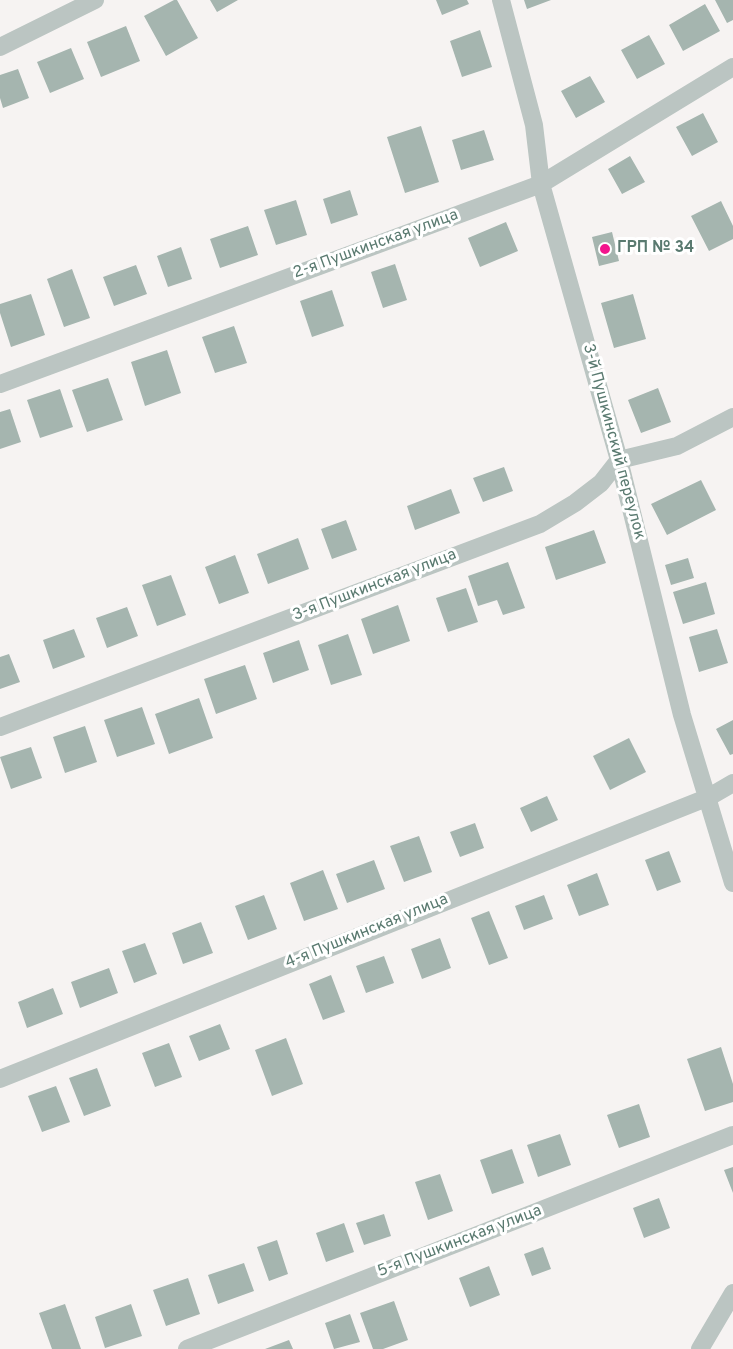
<!DOCTYPE html>
<html>
<head>
<meta charset="utf-8">
<style>
	body { margin:0 }
	canvas { display:block; background:#f6f3f2 }
</style>
</head>
<body>
<canvas width="733" height="1349"></canvas>
<script>
const ctx = document.querySelector('canvas').getContext('2d');
ctx.lineJoin = 'round';
function fill(path, color) { ctx.fillStyle = color; ctx.fill(path, 'evenodd'); }
function trace(path, color, width, dash) { ctx.strokeStyle = color; ctx.lineWidth = width; ctx.lineCap = dash ? 'butt' : 'round'; ctx.setLineDash(dash || []); ctx.stroke(path); }
function label(font, color, halo, rows, align = 'center') {
  ctx.font = font + ' Overpass,sans-serif'; ctx.lineWidth = 6; ctx.setLineDash([]); ctx.textBaseline = 'middle'; ctx.strokeStyle = halo; ctx.fillStyle = color; for (const [text, x, y, turn = 0] of rows) {
    ctx.save(); ctx.translate(x, y); ctx.rotate((+turn || 0) * Math.PI / 180); ctx.textAlign = isNaN(turn) ? turn : align; if (halo) ctx.strokeText(text, 0, 0); ctx.fillText(text, 0, 0); ctx.restore();
  }
}
fill(new Path2D(`
	M174,0H177L198,38L166,56L144,16Z
	M210,0H238L217,12Z
	M436,0H467L469,4L442,15Z
	M524,0H551L527,9Z
	M715,0H733V20L727,23Z
	M705,4L720,31L683,51L669,25Z
	M126,26L140,61L101,77L87,42Z
	M480,30L492,67L462,77L450,41Z
	M649,35L665,64L637,79L621,50Z
	M71,48L84,79L50,93L37,62Z
	M18,69L29,98L3,108L0,98V75Z
	M590,76L605,102L576,118L561,91Z
	M703,113L718,142L692,156L676,127Z
	M421,126L439,182L405,193L387,137Z
	M484,130L494,160L461,170L452,140Z
	M630,156L645,182L622,194L608,169Z
	M350,190L358,215L331,224L323,199Z
	M296,200L307,235L276,245L264,210Z
	M721,201L733,226V239L709,251L691,216Z
	M506,222L518,251L480,267L468,238Z
	M248,226L258,255L220,268L210,239Z
	M612,232L619,261L599,266L592,237Z
	M181,247L192,279L168,287L157,256Z
	M395,264L407,300L383,308L371,272Z
	M136,265L147,294L114,306L103,277Z
	M72,269L90,318L64,327L47,279Z
	M332,290L344,326L312,337L300,301Z
	M31,294L45,335L11,347L0,313V304Z
	M633,294L646,339L614,348L601,303Z
	M234,326L247,363L215,373L202,337Z
	M167,350L181,393L145,406L131,362Z
	M108,378L123,420L87,432L72,390Z
	M658,388L671,422L641,433L628,400Z
	M60,389L73,427L40,438L27,400Z
	M10,409L21,442L0,449V412Z
	M504,467L513,491L483,502L473,478Z
	M701,480L716,510L667,535L651,504Z
	M451,489L460,513L415,530L407,506Z
	M346,520L357,550L332,559L321,529Z
	M594,530L606,563L556,580L545,547Z
	M298,538L309,569L268,584L257,554Z
	M235,555L249,593L219,604L205,567Z
	M688,558L694,578L671,585L665,565Z
	M508,562L525,608L503,615L497,600L478,606L468,576Z
	M171,575L186,615L157,626L142,585Z
	M706,582L715,614L683,624L673,592Z
	M466,588L478,622L448,632L436,598Z
	M398,605L410,641L373,654L361,619Z
	M127,607L138,636L107,648L96,618Z
	M74,629L85,657L53,669L43,640Z
	M717,629L728,663L699,672L689,637Z
	M348,634L362,675L331,685L318,645Z
	M299,640L309,670L273,683L263,653Z
	M9,654L20,682L0,689V657Z
	M245,665L257,699L216,714L204,679Z
	M199,698L213,738L169,754L155,714Z
	M142,707L155,744L117,757L104,720Z
	M733,720V754L730,755L716,729Z
	M85,726L97,762L65,773L53,737Z
	M629,738L646,772L610,790L593,756Z
	M31,747L42,778L11,789L0,757Z
	M547,796L558,820L531,832L520,808Z
	M475,823L484,848L460,857L450,832Z
	M419,836L432,872L404,882L390,846Z
	M669,851L681,882L657,891L645,860Z
	M374,860L385,889L347,903L336,874Z
	M323,870L338,909L304,921L290,883Z
	M597,873L609,905L579,916L567,885Z
	M264,895L277,929L248,940L235,906Z
	M544,895L553,919L524,930L515,906Z
	M489,911L508,958L489,965L471,918Z
	M201,922L213,953L183,964L172,933Z
	M440,938L451,968L422,979L411,949Z
	M145,943L157,974L134,983L122,951Z
	M384,956L394,983L366,993L356,966Z
	M109,968L118,993L80,1008L71,982Z
	M331,975L345,1012L323,1020L309,984Z
	M53,988L63,1014L27,1028L18,1002Z
	M220,1024L230,1049L199,1061L189,1036Z
	M286,1038L303,1084L272,1096L255,1050Z
	M169,1043L182,1077L155,1087L142,1053Z
	M721,1047L733,1084V1102L705,1111L687,1059Z
	M97,1068L111,1106L84,1116L69,1078Z
	M56,1086L70,1122L42,1132L28,1096Z
	M639,1104L650,1137L619,1148L607,1115Z
	M560,1134L571,1165L538,1177L527,1145Z
	M512,1149L524,1183L492,1194L480,1160Z
	M733,1167V1193L724,1170Z
	M440,1174L453,1211L428,1220L415,1182Z
	M659,1198L670,1228L644,1238L633,1208Z
	M384,1214L391,1236L364,1245L356,1223Z
	M344,1223L354,1252L326,1262L316,1233Z
	M277,1240L288,1274L269,1281L257,1247Z
	M543,1247L551,1269L532,1276L524,1254Z
	M244,1263L254,1291L218,1304L208,1275Z
	M489,1266L500,1295L470,1307L459,1278Z
	M188,1278L200,1314L166,1326L153,1290Z
	M394,1301L408,1340L383,1349H373L360,1313Z
	M65,1304L81,1349H52L39,1313Z
	M131,1304L142,1336L105,1348L95,1317Z
	M350,1314L360,1342L334,1349L325,1323Z
	M289,1340L293,1349H265Z`), '#a5b5af');
trace(new Path2D(`
	M501,0L534,125L541,184L619,460L682,715L733,883
	M0,47L95,0
	M0,384L541,184L733,67
	M0,727L540,524L575,503L601,483L619,460L677,446L733,417
	M0,1079L709,797L733,783
	M187,1349L733,1135
	M700,1349L733,1293`), '#bbc5c2', 18);
for (const [x, y, r, color] of [
	[605,249,6,"#f3158d"]
]) { const dot = new Path2D(); dot.arc(x, y, r, 0, 2 * Math.PI); ctx.fillStyle = color; ctx.fill(dot); trace(dot, '#fff', 2); }
label('16px', '#5a7a70', '#fff', [
	["2-я Пушкинская улица",376,245,-20],
	["3-й Пушкинский переулок",613,442,75],
	["3-я Пушкинская улица",375,586,-21],
	["4-я Пушкинская улица",367,932,-22],
	["5-я Пушкинская улица",460,1242,-21]
]);
label('bold 16px', '#5a7a70', '#fff', [
	["ГРП № 34",617,249]
], 'left');
</script>
</body>
</html>
